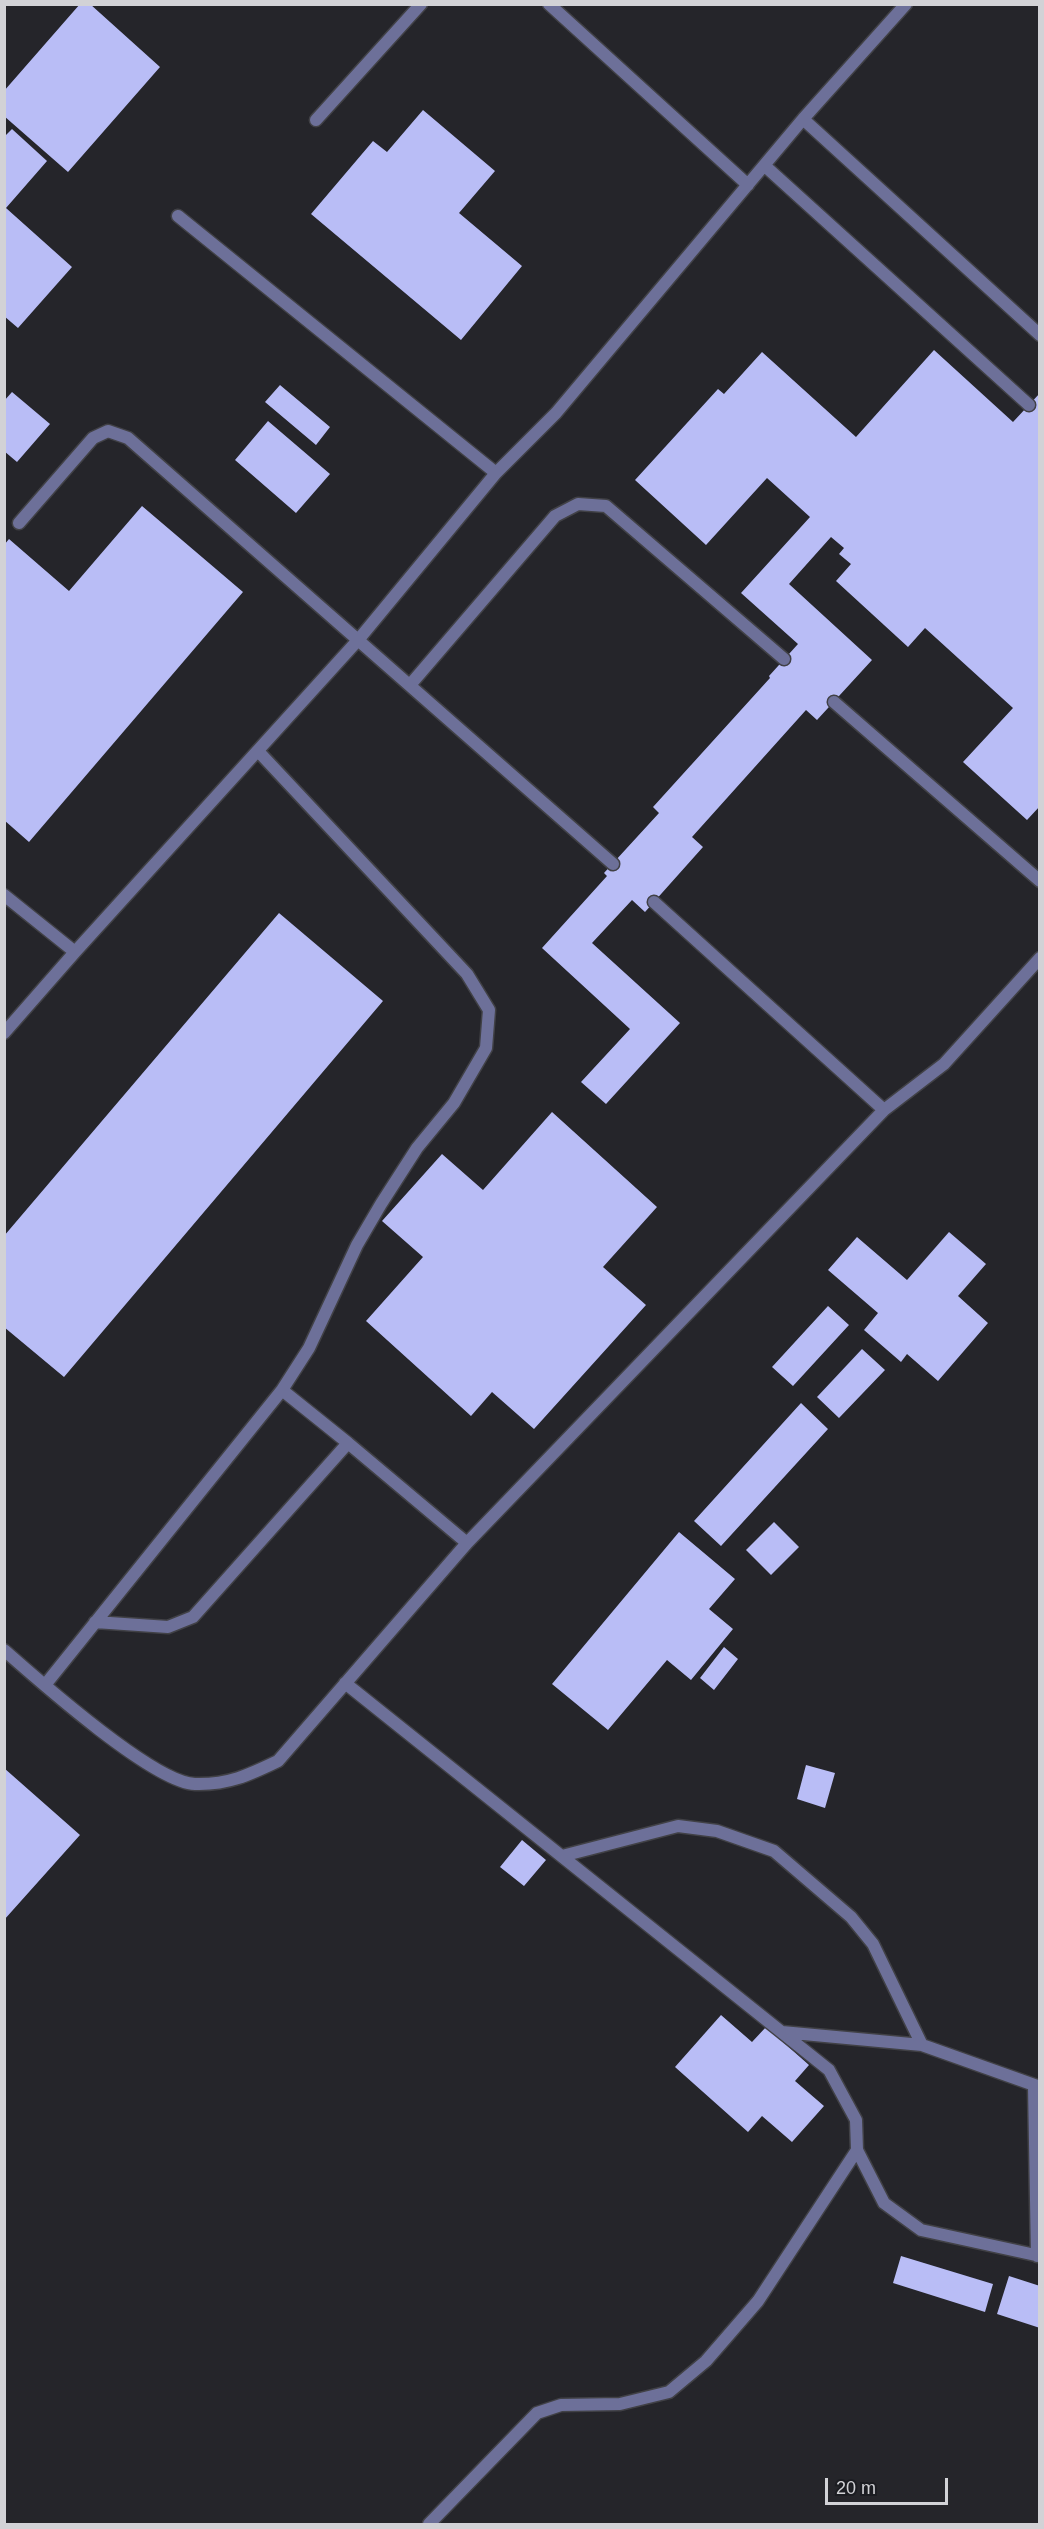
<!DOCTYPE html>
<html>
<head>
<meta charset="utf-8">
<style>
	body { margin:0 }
	#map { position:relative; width:1044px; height:2529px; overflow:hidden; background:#25252a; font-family:Helvetica,sans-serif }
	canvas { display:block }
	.frame { position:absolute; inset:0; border:6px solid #d2d2d6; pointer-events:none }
	.scale { position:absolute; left:825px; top:2478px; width:123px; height:27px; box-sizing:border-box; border:3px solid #d2d2d6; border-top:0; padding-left:8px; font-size:18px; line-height:21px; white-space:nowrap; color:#d2d2d6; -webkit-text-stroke:4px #1b1c21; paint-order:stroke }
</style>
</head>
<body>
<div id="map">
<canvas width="1044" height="2529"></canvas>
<div class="frame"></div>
<div class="scale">20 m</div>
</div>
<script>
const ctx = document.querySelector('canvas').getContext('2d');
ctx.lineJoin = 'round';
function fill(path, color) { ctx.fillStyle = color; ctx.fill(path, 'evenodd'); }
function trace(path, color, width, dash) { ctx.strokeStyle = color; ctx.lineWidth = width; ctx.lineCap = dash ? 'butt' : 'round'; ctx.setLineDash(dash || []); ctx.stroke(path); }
fill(new Path2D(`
	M80,4H90L160,67L68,172L4,116V91Z
	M423,110L495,171L459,213L522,266L461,340L311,214L373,141L387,152Z
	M12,129L47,161L6,208L72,267L18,328L4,316V137Z
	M934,350L1013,422L1040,393V806L1027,820L963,762L1013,708L925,628L908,647L836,581L851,564L839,554L844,548L831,537L789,584L872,660L817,720L806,710L692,837L703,847L645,912L632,900L592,943L680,1023L606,1104L581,1082L630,1029L542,948L607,876L604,873L659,813L653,807L770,678L769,676L798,644L741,593L810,517L767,478L706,545L635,480L718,389L724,394L762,352L856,437Z
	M280,385L330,427L316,445L265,402Z
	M12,392L50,424L17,462L4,451V401Z
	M268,421L330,474L296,513L235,460Z
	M142,506L243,592L29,842L4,820V545L9,539L69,591Z
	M279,913L383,1001L64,1377L4,1327V1236Z
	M552,1112L657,1207L603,1267L646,1305L534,1429L492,1392L471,1416L366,1321L423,1257L382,1221L442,1154L483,1190Z
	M949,1232L986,1264L958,1296L988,1323L938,1381L907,1354L901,1362L864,1330L878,1313L828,1270L857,1237L907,1280Z
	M828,1306L849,1325L793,1386L772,1367Z
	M862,1349L885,1370L839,1418L817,1397Z
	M801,1403L828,1429L721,1546L694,1521Z
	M774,1522L799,1547L771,1575L746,1550Z
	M679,1532L735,1579L709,1609L733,1629L691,1680L667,1660L608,1730L552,1684Z
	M724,1647L738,1659L714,1690L700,1678Z
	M806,1765L835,1773L825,1808L797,1799Z
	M4,1768L80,1835L4,1920Z
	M522,1840L546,1860L524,1886L500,1867Z
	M721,2015L752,2042L766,2027L809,2065L795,2081L824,2106L792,2142L762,2116L748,2132L675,2067Z
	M901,2256L993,2284L985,2312L893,2283Z
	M1009,2276L1040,2286V2328L997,2314Z`), '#b9bdf6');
const service = new Path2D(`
	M549,4L748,185
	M803,119L1040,335
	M316,120L421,4
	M765,166L1029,405
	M178,216L496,473
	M19,523L93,438L108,431L128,438L613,864
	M410,685L555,516L578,504L606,506L784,659
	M834,702L1040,881
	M4,895L75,952
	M654,902L884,1110
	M4,1033L75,952L359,639L496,473L556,413L803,119L906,4
	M282,1390L348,1443
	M95,1622L168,1627L193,1617L348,1443L467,1543
	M4,1650C38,1680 154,1783 195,1784C228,1785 249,1775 278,1761L467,1543L884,1110L944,1064L1040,958
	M345,1683L829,2070L856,2120L857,2150L884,2203L921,2230L1040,2256
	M45,1685L282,1390L309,1348L357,1245L381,1204L417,1148L454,1103L486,1048L489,1010L467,974L258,751
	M562,1856L678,1826L717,1831L774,1851L851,1917L873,1944L922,2045
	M782,2032L922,2045L1040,2087
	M1034,2087L1037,2256
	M429,2524L537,2413L561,2405L620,2404L669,2392L706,2361L758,2301L857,2150`);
trace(service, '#414146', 15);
trace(service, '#6d7099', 12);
</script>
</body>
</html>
